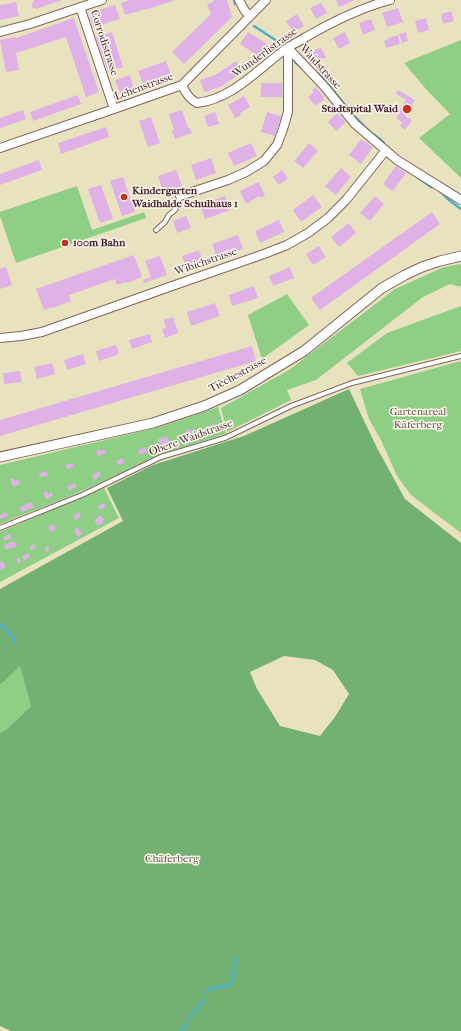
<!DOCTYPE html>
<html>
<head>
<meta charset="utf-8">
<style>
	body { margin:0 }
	canvas { display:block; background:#e9e2bf }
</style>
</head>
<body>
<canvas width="461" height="1031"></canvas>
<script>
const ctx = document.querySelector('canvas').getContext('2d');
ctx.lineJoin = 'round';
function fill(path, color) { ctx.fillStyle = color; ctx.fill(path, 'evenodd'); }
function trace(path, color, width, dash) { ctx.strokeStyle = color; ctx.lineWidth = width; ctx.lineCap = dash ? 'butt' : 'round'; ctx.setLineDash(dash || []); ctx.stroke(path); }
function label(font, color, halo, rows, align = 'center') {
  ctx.font = font + ' "IM FELL French Canon",serif'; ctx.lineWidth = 3; ctx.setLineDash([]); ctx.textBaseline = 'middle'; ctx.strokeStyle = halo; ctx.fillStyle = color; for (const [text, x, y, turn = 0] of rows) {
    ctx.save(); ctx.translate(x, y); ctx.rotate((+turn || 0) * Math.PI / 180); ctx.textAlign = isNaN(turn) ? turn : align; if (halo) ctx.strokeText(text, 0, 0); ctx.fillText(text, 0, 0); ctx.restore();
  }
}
fill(new Path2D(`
	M461,40V178L419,138L450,114L426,89L404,63Z
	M77,186L92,230L144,212L146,218L16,263L0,216V212Z
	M461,264V287L450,284L423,297L316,380L287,390L291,400L227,432L221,408L289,370L395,289L444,267Z
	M287,294L309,325L262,359L248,315Z
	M461,306V351L358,376L347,363L387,333Z
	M461,361V533L411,495L397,476L381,440L369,419L360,389Z
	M218,407L226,434L160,454L106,480L68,497L0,524V465L160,427Z
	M104,488L119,518L0,582V532Z
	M20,665L31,706L6,730L0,733V685Z`), '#8ece85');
fill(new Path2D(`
	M349,389L377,448L405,499L461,543V1031H11L0,1026V733L6,730L31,706L20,666L0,685V589L123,521L107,488L153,465L244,436ZM284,656L315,660L333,670L349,694L335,717L320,736L280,726L257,689L250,672Z`), '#72b172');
trace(new Path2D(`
	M234,0L235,4
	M254,26L280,43
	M293,58L296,63L301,67
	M319,73L354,116L369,131L381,140L384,143
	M417,177L431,187L437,188L449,200L461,209
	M0,624L12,636L15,643
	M206,993L210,989L229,985L234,973L236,958
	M188,1020L204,1000
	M181,1031L186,1024`), '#4cafcb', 2.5);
fill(new Path2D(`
	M33,0H62L36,9V8L33,9L32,4L34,2Z
	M130,0H175L145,10V9L125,15L121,3Z
	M213,0H227L232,17L184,64L172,52L211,14L207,4L213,2Z
	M336,0H355L339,7Z
	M16,2L19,16L0,20V5Z
	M321,3L327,13L316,19L310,8Z
	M115,5L120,19L93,27L89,13Z
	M398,8L403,22L387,27L382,13Z
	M451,11L454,21L443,24L441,14Z
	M297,14L304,26L293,32L286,21Z
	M74,18L99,92L86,97L66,37L16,53L19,70L6,72L0,40L15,37L16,38Z
	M426,18L429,30L418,33L415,21Z
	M371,19L375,30L363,35L359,23Z
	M112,32L123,67L108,72L96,37Z
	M248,32L269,45L261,58L240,44Z
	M345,32L350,43L339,49L333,38Z
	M406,32L408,41L402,43L399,34Z
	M398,35L400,44L386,48L384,41L388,39V38Z
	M321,47L326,57L317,62L312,52Z
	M166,61L171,75L143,84L138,71Z
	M236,61L243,72L220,87L204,92L200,80L215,75Z
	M130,75L134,89L120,93L115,80Z
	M261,83H282V97H261Z
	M316,87L324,97L323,98L324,100L315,106L308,97L314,92L312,90Z
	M398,90L415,100L405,116L412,120L405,130L400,126L402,122L396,118L400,113L398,112L406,100L395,93Z
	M78,95L81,104L33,121L30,112Z
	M244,96L250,107L240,113L241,115L235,118L228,105Z
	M23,110L26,119L0,128V118Z
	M182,110L188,128H190L192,133L175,139L172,131L174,130L169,114Z
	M215,112L219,124L208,127L204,116Z
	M267,112L281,116L275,136L261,132Z
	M337,113L346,122L336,131L328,122Z
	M151,117L160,143L148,147L139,121Z
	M106,127L109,137L61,154L58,143Z
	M361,139L373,147L361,164L349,155Z
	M251,143L257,156L234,166L228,153Z
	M309,143L318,151L303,168L294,161Z
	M211,158L216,173L196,180L191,165Z
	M39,160L42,170L0,185V174Z
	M396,166L406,173L393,191L383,184Z
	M341,168L351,177L336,195L325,186Z
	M176,170L182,186L175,189V187L163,191L158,176Z
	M282,170L288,178L279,185L273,177Z
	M123,177L135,212L122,216L110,181Z
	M259,182L265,196L260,198V196L250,201L251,202L246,204L240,191Z
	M101,185L113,219L100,223L88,189Z
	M313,195L322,207L301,222L293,210Z
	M225,196L230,210L205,219L200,205Z
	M375,196L384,204L370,221L360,213Z
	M432,212L440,224L320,310L311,298Z
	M186,216L191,228L177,233L173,221Z
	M279,220L284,232L260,243L255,231Z
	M349,223L356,233L339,247L331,237Z
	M238,235L243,249L217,258L212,244Z
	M319,246L326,257L313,265L306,254Z
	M199,250L203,262L186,268L182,256Z
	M134,255L142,277L127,283L126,282L117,285L115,279L69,295L71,301L53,308V307L44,310L36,289Z
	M160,256L167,275L144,283L143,280L151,277L145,261Z
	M6,267L12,285L0,289V269Z
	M290,267L294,278L273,286L269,276Z
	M254,286L258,298L232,306L229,295Z
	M215,303L220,316L191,326L187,312Z
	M173,317L178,333L165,338L162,329L166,328L164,320Z
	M150,334L152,342L132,349L129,340Z
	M116,345L119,354L99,361L96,351Z
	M252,346L256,361L0,436V420Z
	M83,354L86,364L67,370L64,360Z
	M52,363L55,374L37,379L34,367Z
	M20,371L22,382L4,384L3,373Z
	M214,424L215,428L207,431L206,427Z
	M191,429L192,435L185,437L184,433L187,432V430Z
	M167,436L169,442L158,446V445L161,443L160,442H159L158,439Z
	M145,447L147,452L140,455L138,450Z
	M100,449L101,451L104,449L106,453L98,456L96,451Z
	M122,458L124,462V463L118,465L116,461Z
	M73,463L74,467L67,469L65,465Z
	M47,471L48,476L40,477L39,473Z
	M99,471L101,475L97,477L98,478L94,480L92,475Z
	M14,478L15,481L18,479L20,484L13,487L10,479Z
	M75,483L76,487L69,490L67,486Z
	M47,491L48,494L52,492L53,496L46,499L43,493Z
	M32,502L34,507L22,512L19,507Z
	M104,503L106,507L100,510L98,506Z
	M6,512L8,516L0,519V515Z
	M79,512L81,517L75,520L73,515Z
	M101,515L104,520L102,522L103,523L98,526L94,520Z
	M54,524L56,530L50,532L48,527Z
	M78,527L82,534L77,537L74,530Z
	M10,534L12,538L4,541L3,537Z
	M14,541L17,546L6,550L4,545Z
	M34,544L36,549L31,550L30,546Z
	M48,546L50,550L46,552L45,547Z
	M28,553L30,557L24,560L22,556Z
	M20,558L21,562L18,564L16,559Z
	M3,561L6,567L0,570V563Z`), '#dfb1e7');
const service = new Path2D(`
	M156,230L165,222L169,215L175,210L180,196
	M0,528L82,495L161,457L225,438L291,406L352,383L461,356`);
const minor = new Path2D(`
	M239,0L245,11L250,16
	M80,7L114,109
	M0,32L30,24L102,0
	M288,48L323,85L355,124L397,160L461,200
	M182,85C185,92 189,99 197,103C233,99 259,68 287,48C293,44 300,41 306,37C332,22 360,8 390,0
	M0,148L114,109L182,85L266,0
	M180,196L228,180L246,172L264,161L277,145L283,129L288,112V48
	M0,338L21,336L42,332L175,285L264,254L287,245L308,233L328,218L346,200L386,150`);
const tertiary = new Path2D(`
	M0,457L153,423L204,406L240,390L304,351L382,288L405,275L422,267L440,261L461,256`);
trace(service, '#82635f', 6);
trace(minor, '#82635f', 10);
trace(tertiary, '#82635f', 11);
trace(service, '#fff', 4);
trace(minor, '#fff', 8);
trace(tertiary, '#fff', 9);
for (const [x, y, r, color] of [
	[407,109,5,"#c8321e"],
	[124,197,4,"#c8321e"],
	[65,243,4,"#c8321e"]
]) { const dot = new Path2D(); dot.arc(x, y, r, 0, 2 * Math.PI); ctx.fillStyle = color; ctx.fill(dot); trace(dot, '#fbf7ec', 1.5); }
label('11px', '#4a1f2b', '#fbf7ec', [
	["Corrodistrasse",104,43,72],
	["Wunderlistrasse",265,53,-36],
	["Waidstrasse",320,67,48],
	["Lehenstrasse",144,87,-20],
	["Wibichstrasse",206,262,-19],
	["Tièchestrasse",238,375,-28],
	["Obere Waidstrasse",191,438,-20]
]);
label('bold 11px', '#4a1f2b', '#fbf7ec', [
	["Stadtspital Waid",398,109,"right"],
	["Kindergarten",132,191],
	["Waidhalde Schulhaus 1",132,204],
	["100m Bahn",73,243]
], 'left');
label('11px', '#5e5446', '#fbf7ec', [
	["Gartenareal",418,412],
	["Käferberg",418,425],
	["Chäferberg",172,859]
]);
</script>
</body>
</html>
